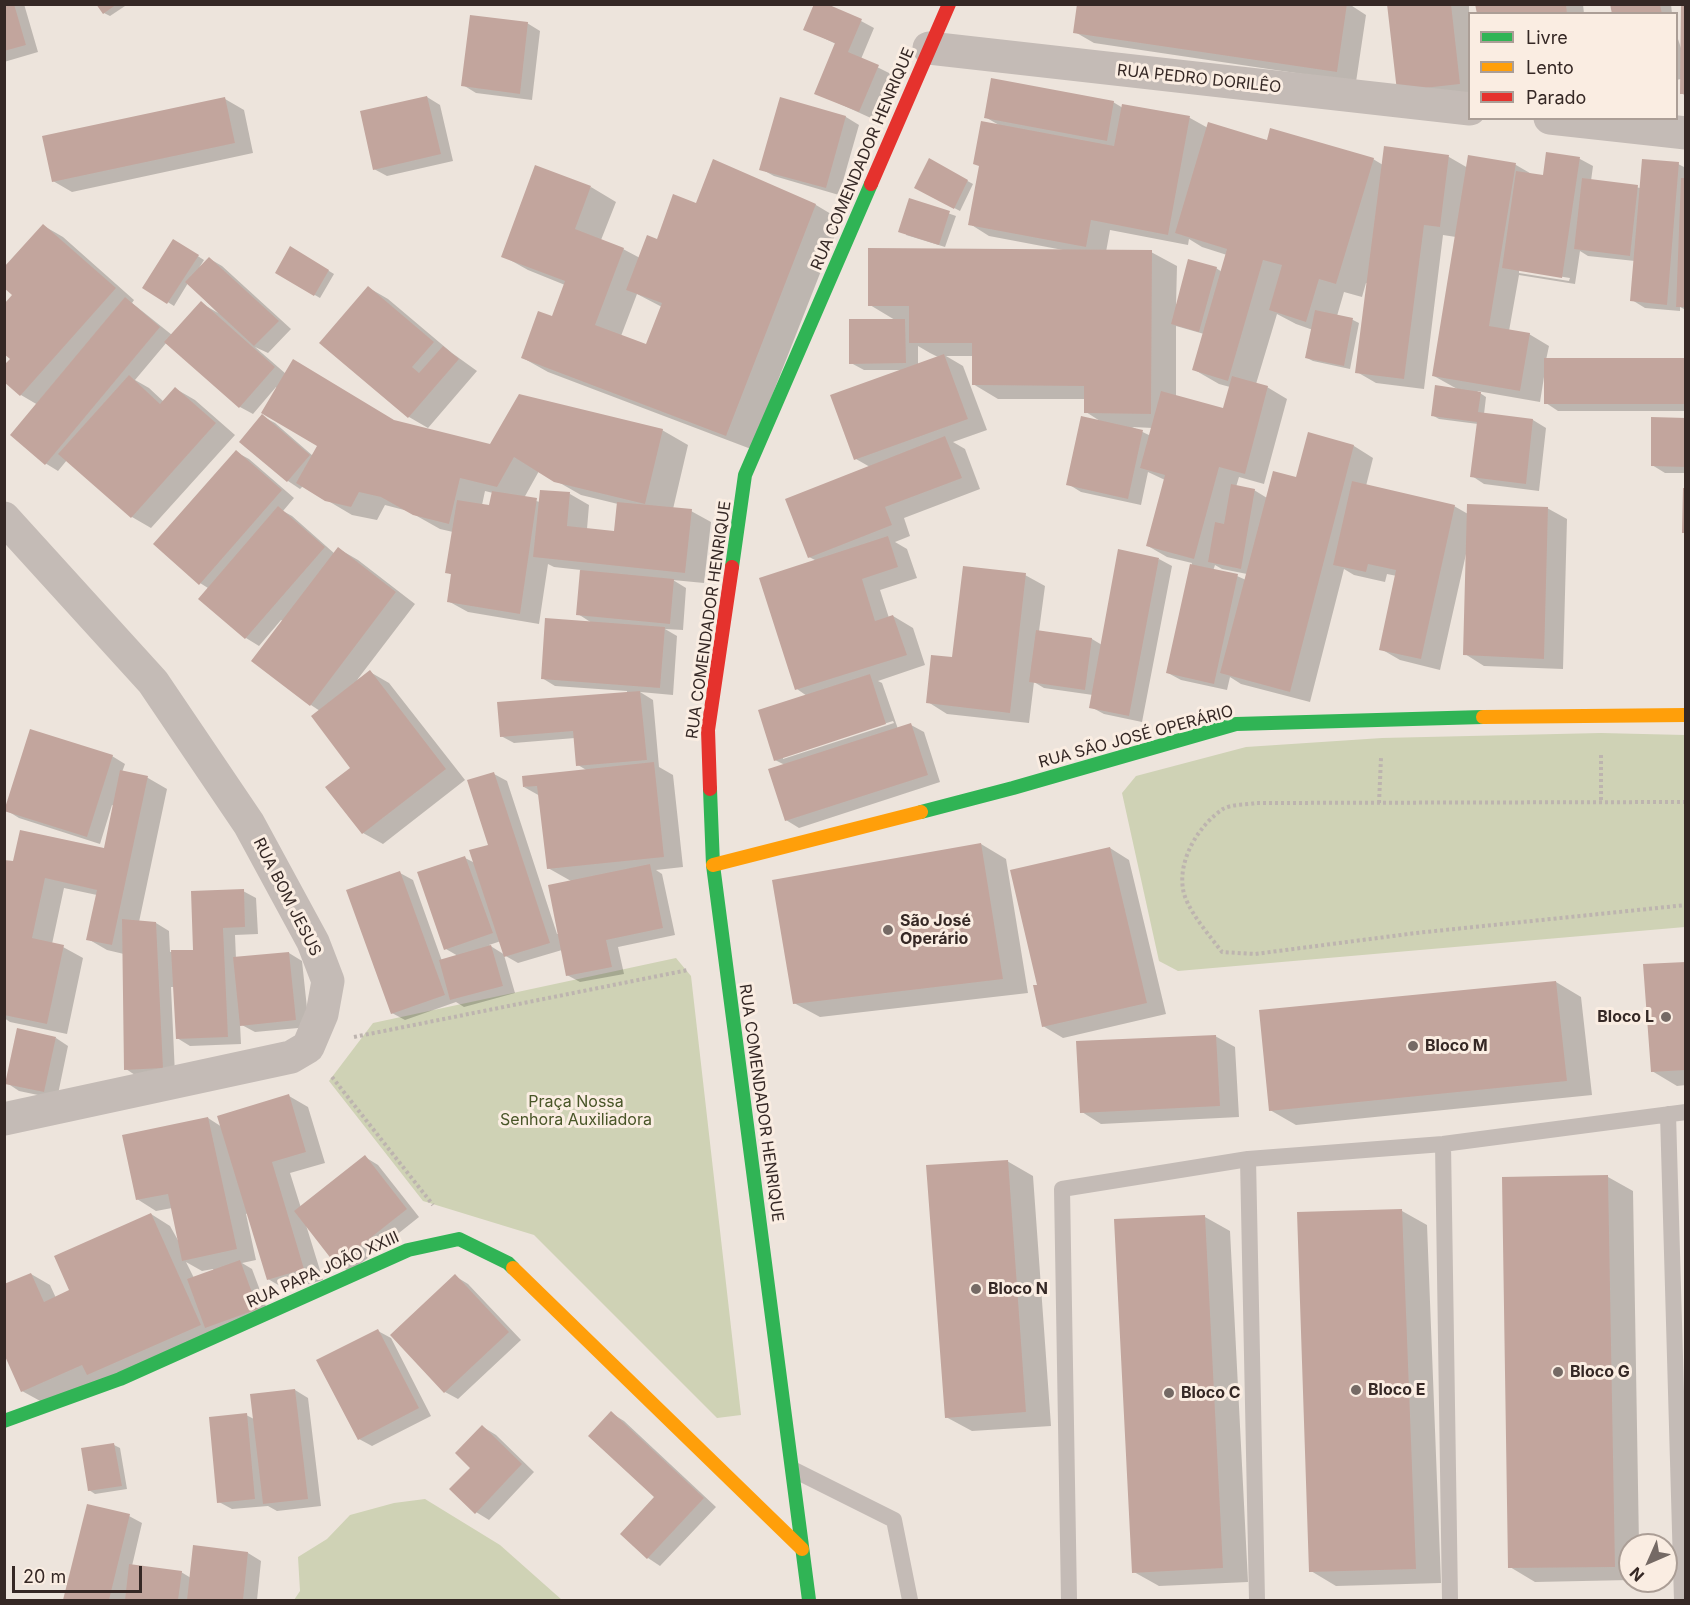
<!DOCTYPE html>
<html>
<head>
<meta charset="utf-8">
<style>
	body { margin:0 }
	#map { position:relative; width:1690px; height:1605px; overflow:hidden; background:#ede4dc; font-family:Inter,sans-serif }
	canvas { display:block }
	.frame { position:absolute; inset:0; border:6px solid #352825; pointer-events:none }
	.legend { position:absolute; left:1468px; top:12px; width:210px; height:108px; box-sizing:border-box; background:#faede2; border:2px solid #ab9e96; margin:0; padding:8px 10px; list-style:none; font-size:18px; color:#352825 }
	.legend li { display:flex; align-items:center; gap:12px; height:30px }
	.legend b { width:30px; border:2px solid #ab9e96 }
	.north { position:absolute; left:1618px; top:1533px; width:60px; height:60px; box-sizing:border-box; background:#faede2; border:2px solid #ab9e96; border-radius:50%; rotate:225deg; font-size:16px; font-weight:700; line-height:24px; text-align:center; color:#352825 }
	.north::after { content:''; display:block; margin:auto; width:21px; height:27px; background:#756a65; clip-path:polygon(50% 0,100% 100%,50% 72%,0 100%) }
	.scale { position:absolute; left:12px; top:1566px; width:130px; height:27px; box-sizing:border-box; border:3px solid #352825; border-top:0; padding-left:8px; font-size:18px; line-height:21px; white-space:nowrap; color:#352825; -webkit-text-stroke:4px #faede2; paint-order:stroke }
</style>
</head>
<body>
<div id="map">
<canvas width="1690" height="1605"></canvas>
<div class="frame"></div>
<ul class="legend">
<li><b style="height:8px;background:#30b455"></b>Livre</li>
<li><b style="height:8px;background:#ff9f0a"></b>Lento</li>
<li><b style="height:8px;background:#e5322d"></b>Parado</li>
</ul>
<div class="north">N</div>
<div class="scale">20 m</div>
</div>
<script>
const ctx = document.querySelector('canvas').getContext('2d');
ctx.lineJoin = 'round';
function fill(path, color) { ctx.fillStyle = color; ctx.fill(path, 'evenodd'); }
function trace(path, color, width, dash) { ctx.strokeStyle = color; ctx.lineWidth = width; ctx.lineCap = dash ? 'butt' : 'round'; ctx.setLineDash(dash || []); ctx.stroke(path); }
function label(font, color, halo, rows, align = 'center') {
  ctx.font = font + ' Inter,sans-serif'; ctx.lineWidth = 6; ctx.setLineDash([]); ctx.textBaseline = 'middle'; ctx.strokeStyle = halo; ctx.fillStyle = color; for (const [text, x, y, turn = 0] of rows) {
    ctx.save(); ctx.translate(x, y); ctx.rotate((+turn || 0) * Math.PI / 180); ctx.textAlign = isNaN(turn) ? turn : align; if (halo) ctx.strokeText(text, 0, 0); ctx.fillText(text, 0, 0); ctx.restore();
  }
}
fill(new Path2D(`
	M1601,733L1685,735V927L1178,971L1159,961L1122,793L1136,776L1246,747L1382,738Z
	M676,958L691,976L741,1415L717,1418L534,1235L423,1201L329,1081L373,1023Z
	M425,1499L500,1545L562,1600H294L300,1591L298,1557L327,1539L350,1515L394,1503Z`), '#cfd2b5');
fill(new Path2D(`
	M4,4H24L38,52L4,62Z
	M98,4H128L110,16L104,13Z
	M1078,4H1349L1366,15L1356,82L1094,43L1075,32Z
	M1389,4H1469L1470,95L1418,101Z
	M1477,4H1583L1584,14H1478Z
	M1611,4H1671L1672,14H1613Z
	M1682,4H1686V96L1681,93V79L1676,80V33L1682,51Z
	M861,21L874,28L861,59L891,74L873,119L816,93L836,44L805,29Z
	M527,23L540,31L532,100L476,93L463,85Z
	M427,97L440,105L453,161L387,176L374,169Z
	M225,99L244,110L253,153L72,192L53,181Z
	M781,99L846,117L859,125L839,195L774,176L761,169Z
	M1113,102L1123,108L1190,118L1208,128L1268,141L1373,159L1383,165L1385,148L1449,157L1468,168L1470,157L1516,165L1535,176L1544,177L1548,153L1580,159L1593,166L1591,181L1641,188L1678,164L1686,168V310L1680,307V311L1645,308L1632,300L1635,261L1588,256L1580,251L1575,284L1519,275L1509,331L1529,334L1549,346L1546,360L1686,359V411H1558L1546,403L1545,377H1544L1540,402L1477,391L1486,397L1484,414L1533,420L1546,428L1539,491L1484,484L1472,476L1478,424L1439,419L1432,415L1459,390L1434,376L1456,237L1443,235L1424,389L1376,383L1357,372L1368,284L1366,283L1362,297L1344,292L1337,316L1353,320L1359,323L1350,369L1313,361L1307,358L1313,330L1296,324L1277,314L1256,384L1267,387L1287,399L1264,484L1239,477L1236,487L1254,490L1267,498L1297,479L1309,434L1354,446L1373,458L1366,486L1454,506L1468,514L1547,508L1567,519L1563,669L1484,666L1465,654L1467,555L1466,554L1440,670L1400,660L1381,649L1397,576L1387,574L1385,582L1354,575L1344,569L1310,702L1241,684L1230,677L1227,690L1181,680L1168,673L1192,563L1167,557L1148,546L1165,480L1148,472L1141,505L1081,492L1068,484L1100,421L1086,412L1085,399H998L973,384V356H946L963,366L987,430L953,442L965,449L980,489L904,518L910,536L895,542L907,549L917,578L880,590L889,618L893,616L913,628L925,665L878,681L882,683L898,729L911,725L924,732L940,782L799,828L786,820L785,765L775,760L807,696L797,689L817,561L809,557L870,467L856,459L902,370H864L851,363L895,320L870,305L1063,250L989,236L970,224L999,125L985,117ZM1110,230L1188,245L1189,239L1202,247L1227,255L1222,272L1216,268L1176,305L1177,266L1151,252H1106ZM1519,270L1570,278L1569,281L1519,273ZM1176,326L1204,334L1193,369L1219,384L1230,387L1224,409L1176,397ZM918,346L930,353L938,357L918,364ZM1132,427L1153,428L1151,436ZM1215,565L1222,569L1247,574L1246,580L1237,576L1213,571ZM893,721L894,723L783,759V756Z
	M929,160L973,184L960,211L916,188Z
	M714,161L816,205L841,220L751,449L548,372L523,358L553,318L565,285L528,270L503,256L591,187L616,202L601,240L623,249L640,258L697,205ZM637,294L662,307L647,346L621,336Z
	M910,200L956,216L945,247L906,235Z
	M44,226L63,237L134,300L132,303L172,335L201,303L218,313L188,283L174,306L144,287L174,241L204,260L199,268L200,269L210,259L222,266L291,329L268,353L255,347L286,374L396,422L490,445L662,430L688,445L673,509L691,511L711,522L704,583L673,580L686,588L683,630L665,629L677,636L673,695L640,692L653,700L659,767L673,775L683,867L656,870L662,874L675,935L618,947L624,974L580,982L567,975L562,950L518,963L504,955L515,993L464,1007L456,1002L405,1020L392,1013L400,873L413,880L442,961L458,956L446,949L465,858L475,863L490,846L494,774L507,781L557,934H559L571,881L548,868L540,796L524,787L588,771L578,765L575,738L514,743L501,736L627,693V691L555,686L542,678L592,623L578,614L581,570L554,567L548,564L539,624L468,612L448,601L452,575L447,572L453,532L440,529L408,511L385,505L377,520L352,515L303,486L300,489L288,481L262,416L275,423L313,456L319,445L276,387L253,414L240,407L167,342L135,380L149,388L164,402L176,389L195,400L235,435L151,528L132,517L67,460L58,471L45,463L38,405L21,395L12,359L14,295ZM539,471L581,495L618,504L616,532L587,529L589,505L570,494L540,502L524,498ZM485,491L493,493L491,507L482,505ZM501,941L505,955L489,945Z
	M291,248L334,274L320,298L277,273Z
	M369,288L388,299L452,353L477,371L428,428L409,417Z
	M1686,419V473H1665L1652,465Z
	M236,452L249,459L294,498L283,511L292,516L335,554L339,549L358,560L415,604L357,680L370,672L389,683L465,780L383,844L363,833L352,768L320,711L311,705L283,621L281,620L259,646L246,638L208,588L200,583Z
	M1159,559L1172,566L1142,722L1104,714L1091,707L1093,695L1044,688L1034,682L1029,723L947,714L928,702L954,659L1025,575L1045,586L1039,631L1092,639L1102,645Z
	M112,756L125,764L122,772L148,778L167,789L139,922L156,923L169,931L170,952L195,951L243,891L256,898L258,934L235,935L236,959L289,953L302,961L309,1027L255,1032L240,1024L241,1044L190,1046L177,1038L174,987H171L175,1075L138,1077L126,1069L124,954L107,950L88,939L97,895L64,888L52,944L63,947L83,958L67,1034L10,1022L4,1018V861L14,863L105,850L114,806L112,805L100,844L19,818L6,810Z
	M981,844L1006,859L1028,993L820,1017L794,1003Z
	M1110,848L1129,860L1166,1014L1063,1038L1043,1026L1039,986Z
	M1686,963V1085L1677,1086L1652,1071Z
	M1556,982L1581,997L1592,1095L1296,1125L1270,1110Z
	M1215,1036L1235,1047L1239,1117L1101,1124L1082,1112Z
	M56,1038L68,1046L57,1099L19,1091L7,1083Z
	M289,1096L308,1107L325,1163L290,1173L301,1208L365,1157L378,1165L419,1217L350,1272L337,1264L306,1225L323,1280L287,1290L268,1279L248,1213L246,1214L256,1260L242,1263L252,1269L270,1317L42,1402L22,1391L31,1274L50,1285L56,1298L71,1291L151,1214L170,1226L179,1242L172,1208L156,1211L137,1199L208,1118L222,1127ZM186,1262L202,1271L213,1269L214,1271L194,1278Z
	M1007,1161L1033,1176L1051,1426L972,1431L946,1417Z
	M1608,1177L1633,1191L1639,1545H1630V1580L1535,1582L1510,1567Z
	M1402,1211L1427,1225L1441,1583L1336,1586L1311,1571L1298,1214Z
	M1205,1217L1230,1231L1248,1582L1159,1586L1134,1572Z
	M455,1276L468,1284L521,1340L458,1399L445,1392Z
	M378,1331L391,1338L431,1416L372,1446L359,1439Z
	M295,1390L308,1398L321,1506L277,1511L268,1506L232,1509L219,1502L246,1415L254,1419L252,1395Z
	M611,1413L624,1421L716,1507L660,1566L648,1558L656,1497Z
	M483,1427L496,1435L534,1472L489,1520L476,1512L472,1468Z
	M114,1445L120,1448L127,1489L95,1494L89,1490Z
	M88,1506L129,1516L142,1523L132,1566L181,1572L191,1578L194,1547L248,1553L261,1561L257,1600H65Z`), '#0003');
fill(new Path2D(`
	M4,4H14L26,45L4,51Z
	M96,4H117L103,14Z
	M814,4H827L862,19L848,52L879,65L859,112L814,94L835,43L803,30Z
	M1077,4H1347L1337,72L1073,33Z
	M1387,4H1451L1460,84L1397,91Z
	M1475,4H1566L1567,14H1477Z
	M1610,4H1660L1662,14H1612Z
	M1681,5H1686V94H1680Z
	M470,15L528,22L520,94L461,86Z
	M991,78L1114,101L1107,141L984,118Z
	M427,96L441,154L373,170L360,111Z
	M225,97L235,143L52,182L42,136Z
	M780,97L846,116L826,188L759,170Z
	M1122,104L1190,116L1168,235L1091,220L1086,247L968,225L979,166L973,164L981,121L1114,146Z
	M1208,122L1267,140L1270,128L1374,158L1336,284L1319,279L1306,322L1269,310L1282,265L1263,260L1228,381L1192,370L1227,249L1175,233Z
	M1384,146L1449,155L1440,227L1424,225L1404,379L1355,373Z
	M1546,152L1580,157L1562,278L1502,268L1516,171L1543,175Z
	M1468,155L1516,163L1489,326L1530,333L1520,391L1432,376Z
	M929,158L968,180L954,209L914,188Z
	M713,159L816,204L726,436L521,358L538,311L552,316L565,281L501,257L535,165L591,186L575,229L624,248L595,325L646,344L662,303L626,290L647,235L657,239L673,194L696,203Z
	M1642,159L1679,162L1667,305L1630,301Z
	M1582,178L1638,185L1630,256L1574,249Z
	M1681,178H1686V307H1676Z
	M909,198L950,211L939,245L898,232Z
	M43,224L116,288L20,396L4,382V365L10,359L4,354V304L12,295L4,288V267Z
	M173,239L199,255L167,304L142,288Z
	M290,246L329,270L314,296L275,273Z
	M868,248L1152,250L1151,414L1084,413V386L972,385V343H909V306H868Z
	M209,257L279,321L254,346L185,282Z
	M1188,259L1217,267L1199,332L1171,324Z
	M368,286L434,342L412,367L419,373L443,346L459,359L408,418L319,343Z
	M125,297L160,327L45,465L10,435Z
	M201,301L275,367L239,408L164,342Z
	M1315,310L1353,318L1344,366L1305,358Z
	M849,319H905L906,363L849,364Z
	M944,354L968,419L854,460L830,395Z
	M1544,358H1686V404H1544Z
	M293,359L394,420L490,444L519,394L663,429L645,504L554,482L514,457L497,487L460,478L449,524L413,515L381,497L359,492L351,507L325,501L296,483L317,446L261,413Z
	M129,375L160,404L175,387L216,423L131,518L58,454Z
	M1232,376L1268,386L1245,474L1219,467L1194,559L1146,546L1165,475L1140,468L1161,391L1223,408Z
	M1435,385L1481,392L1478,412L1533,419L1526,484L1470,477L1477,422L1431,416Z
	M262,414L310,455L287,482L239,442Z
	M1081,416L1143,430L1128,499L1066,485Z
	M1651,417L1686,418V467L1651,466Z
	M1308,432L1354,445L1290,692L1220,673L1273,471L1296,477Z
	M945,436L962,478L885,507L892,525L808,558L785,499Z
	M236,450L282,490L199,585L153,544Z
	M1352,481L1455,505L1421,659L1379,650L1396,570L1368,564L1366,572L1333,565Z
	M1231,484L1255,489L1241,569L1208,562L1215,522L1224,524Z
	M1683,488H1686V533H1682Z
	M540,490L570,492L567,526L614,531L617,502L692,509L685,573L533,557Z
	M492,491L537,498L520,614L447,602L451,574L445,573L457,500L489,505Z
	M1467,504L1548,507L1544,659L1463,655Z
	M278,506L325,547L245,639L198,599Z
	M888,536L898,567L862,579L875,621L893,615L907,655L795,690L759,578Z
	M338,547L396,592L310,706L251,661Z
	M1118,549L1159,558L1129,716L1089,708Z
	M1190,564L1238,574L1214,684L1166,673Z
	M963,566L1026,573L1010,713L926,703L931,655L952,657Z
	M580,570L674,579L670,624L576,615Z
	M545,618L665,627L660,688L541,679Z
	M1036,630L1092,638L1085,690L1029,682Z
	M370,670L446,769L362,834L325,787L350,768L311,716Z
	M870,674L886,724L774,761L758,710Z
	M640,691L647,760L576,766L573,731L500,737L497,702Z
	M911,723L928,775L785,821L768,769Z
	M30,729L113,755L87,837L4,811Z
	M654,762L664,857L547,869L537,786L523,787L522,776Z
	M120,770L148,776L112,945L86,940L97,890L45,878L32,938L64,945L47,1024L4,1015V860L13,861L20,830L104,848Z
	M494,772L550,943L504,957L469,850L488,845L467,780Z
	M981,843L1003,979L793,1004L772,880Z
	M1110,847L1147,1003L1042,1027L1033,985H1037L1010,870Z
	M465,856L493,933L444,950L417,872Z
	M650,864L663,928L606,940L612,967L566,976L548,885Z
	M400,871L445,995L391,1014L346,890Z
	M244,889L245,927L223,928L228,1037L176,1039L171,950H193L191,891Z
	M122,919L156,922L163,1068L124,1070Z
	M491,945L503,986L450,1000L439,960Z
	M289,952L296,1020L240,1026L233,957Z
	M1686,962V1070L1651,1072L1643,964Z
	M1556,981L1567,1081L1269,1111L1259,1010Z
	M17,1028L56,1037L44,1092L5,1084Z
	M1216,1035L1220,1106L1080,1113L1076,1041Z
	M289,1094L306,1152L272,1162L304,1269L267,1280L217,1116Z
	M208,1117L237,1249L182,1261L168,1194L136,1200L122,1135Z
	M365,1155L407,1209L336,1265L294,1211Z
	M1008,1160L1026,1412L945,1418L926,1165Z
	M1608,1175L1615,1567L1508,1568L1502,1177Z
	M1402,1209L1416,1569L1309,1572L1297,1212Z
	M151,1213L201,1325L87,1375L82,1365L21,1392L4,1354V1284L31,1273L44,1302L69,1290L54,1256Z
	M1205,1215L1223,1568L1132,1573L1114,1219Z
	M240,1260L258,1309L205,1328L187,1279Z
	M455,1274L509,1332L444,1393L390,1335Z
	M378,1329L419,1408L358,1440L316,1360Z
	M295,1389L308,1499L263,1504L250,1394Z
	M611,1411L704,1498L647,1559L620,1534L654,1497L588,1436Z
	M247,1413L255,1499L217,1503L209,1417Z
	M482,1425L522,1464L475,1514L449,1489L470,1468L455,1453Z
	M114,1443L122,1486L88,1491L81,1448Z
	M87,1504L130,1514L109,1600H63Z
	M193,1545L248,1552L243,1600H187Z
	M129,1564L182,1571L178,1600H125Z`), '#c2a59d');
trace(new Path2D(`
	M1601,755V803
	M1686,802L1255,803C1246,805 1231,804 1223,809C1199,825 1178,859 1183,889C1186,909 1210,936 1222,952L1255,954L1416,933L1686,905
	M1379,803L1381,758
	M354,1037L688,970
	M332,1077L433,1205`), '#bdb4af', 4, [3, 3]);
trace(new Path2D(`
	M1668,1114L1682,1600
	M1443,1144L1450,1600
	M1248,1159L1257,1600
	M794,1470L894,1520L910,1600
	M1069,1600L1062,1189L1248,1159L1443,1144L1686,1112`), '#c4bbb6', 16);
trace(new Path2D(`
	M929,48L1470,109
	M1550,118L1686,133
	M4,518L153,682L249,824L313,942L328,981L322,1014L308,1047L291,1057L4,1119`), '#c4bbb6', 33);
trace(new Path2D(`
	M732,567L745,475L871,184
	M710,789L713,865L809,1600
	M921,812L1013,788L1236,724L1483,717
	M4,1421L120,1379L408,1250L459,1239L508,1263L513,1268`), '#30b455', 14);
trace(new Path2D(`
	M1483,717L1686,715
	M713,865L921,812
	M513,1268L802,1549`), '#ff9f0a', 14);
trace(new Path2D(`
	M871,184L949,4
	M710,789L708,730L732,567`), '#e5322d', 14);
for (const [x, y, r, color] of [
	[888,930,6,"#756a65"],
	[1666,1017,6,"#756a65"],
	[1413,1046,6,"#756a65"],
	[976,1289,6,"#756a65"],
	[1558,1372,6,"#756a65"],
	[1356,1390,6,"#756a65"],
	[1169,1393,6,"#756a65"]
]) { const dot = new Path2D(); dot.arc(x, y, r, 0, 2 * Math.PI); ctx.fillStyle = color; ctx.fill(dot); trace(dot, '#faede2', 2); }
label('16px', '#352825', '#faede2', [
	["RUA PEDRO DORILÊO",1199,79,6],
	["RUA COMENDADOR HENRIQUE",863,159,-67],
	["RUA COMENDADOR HENRIQUE",709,620,-82],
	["RUA SÃO JOSÉ OPERÁRIO",1136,737,-15],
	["RUA BOM JESUS",287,897,63],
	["RUA COMENDADOR HENRIQUE",761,1103,82],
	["RUA PAPA JOÃO XXIII",323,1270,-24]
]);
label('bold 16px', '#352825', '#faede2', [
	["São José",900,921],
	["Operário",900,939],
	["Bloco L",1654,1017,"right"],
	["Bloco M",1425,1046],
	["Bloco N",988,1289],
	["Bloco G",1570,1372],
	["Bloco E",1368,1390],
	["Bloco C",1181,1393]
], 'left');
label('16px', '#485527', '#faede2', [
	["Praça Nossa",576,1102],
	["Senhora Auxiliadora",576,1120]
]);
</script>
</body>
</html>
